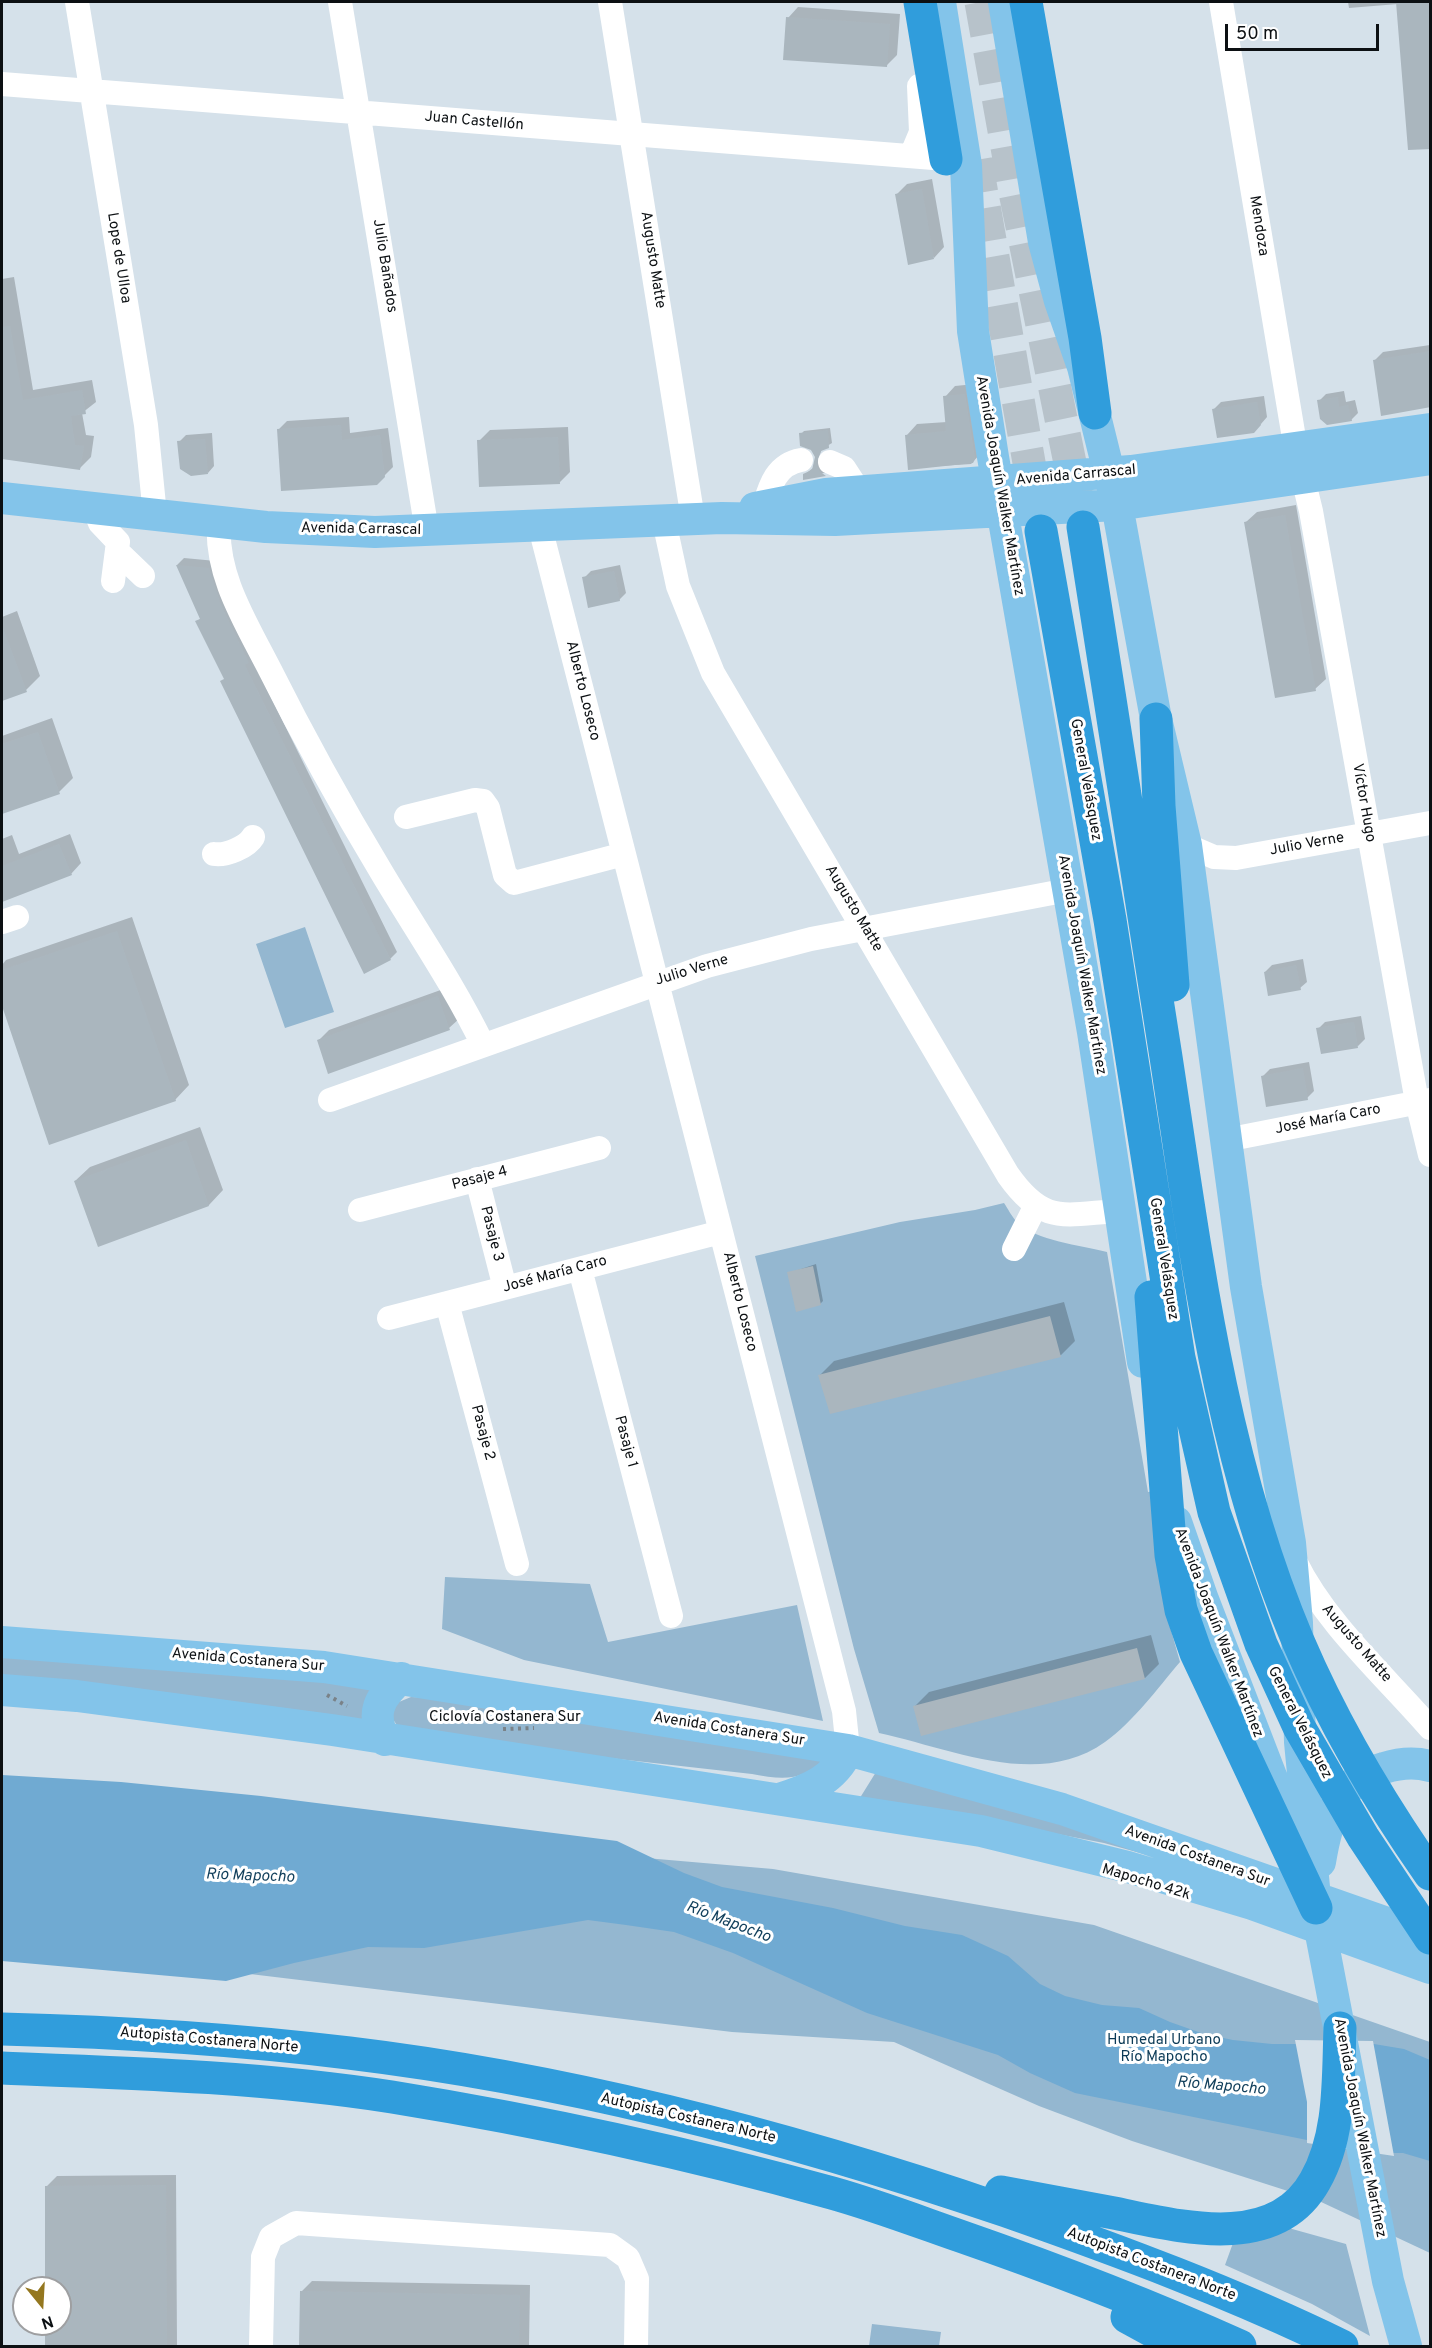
<!DOCTYPE html>
<html>
<head>
<meta charset="utf-8">
<style>
	body { margin:0 }
	#map { position:relative; width:1432px; height:2348px; overflow:hidden; background:#d5e1ea; font-family:Overpass,sans-serif }
	canvas { display:block }
	.frame { position:absolute; inset:0; border:3px solid #0c1013; pointer-events:none }
	.north { position:absolute; left:12px; top:2276px; width:60px; height:60px; box-sizing:border-box; background:#fff; border:2px solid #9e9fa1; border-radius:50%; rotate:162deg; font-size:16px; font-weight:700; line-height:24px; text-align:center; color:#0c1013 }
	.north::after { content:''; display:block; margin:auto; width:21px; height:27px; background:#94771f; clip-path:polygon(50% 0,100% 100%,50% 72%,0 100%) }
	.scale { position:absolute; left:1225px; top:24px; width:154px; height:27px; box-sizing:border-box; border:3px solid #0c1013; border-top:0; padding-left:8px; font-size:18px; line-height:21px; white-space:nowrap; color:#0c1013; -webkit-text-stroke:4px #fff; paint-order:stroke }
</style>
</head>
<body>
<div id="map">
<canvas width="1432" height="2348"></canvas>
<div class="frame"></div>
<div class="north">N</div>
<div class="scale">50 m</div>
</div>
<script>
const ctx = document.querySelector('canvas').getContext('2d');
ctx.lineJoin = 'round';
function fill(path, color) { ctx.fillStyle = color; ctx.fill(path, 'evenodd'); }
function trace(path, color, width, dash) { ctx.strokeStyle = color; ctx.lineWidth = width; ctx.lineCap = dash ? 'butt' : 'round'; ctx.setLineDash(dash || []); ctx.stroke(path); }
function label(font, color, halo, rows, align = 'center') {
  ctx.font = font + ' Overpass,sans-serif'; ctx.lineWidth = 6; ctx.setLineDash([]); ctx.textBaseline = 'middle'; ctx.strokeStyle = halo; ctx.fillStyle = color; for (const [text, x, y, turn = 0] of rows) {
    ctx.save(); ctx.translate(x, y); ctx.rotate((+turn || 0) * Math.PI / 180); ctx.textAlign = isNaN(turn) ? turn : align; if (halo) ctx.strokeText(text, 0, 0); ctx.fillText(text, 0, 0); ctx.restore();
  }
}
fill(new Path2D(`
	M305,927L334,1012L285,1028L256,944Z
	M1004,1203C1008,1209 1012,1217 1017,1222C1036,1241 1080,1245 1107,1252L1148,1492L1154,1491L1165,1609L1180,1662C1157,1689 1134,1721 1105,1742C1038,1790 950,1748 879,1733L854,1649L755,1256L900,1222L975,1210Z
	M445,1577L590,1584L608,1642L797,1605L823,1721L524,1660L442,1629Z
	M2,1649L374,1682L370,1726L2,1678Z
	M411,1697L437,1698L828,1758C803,1781 784,1780 752,1774L404,1735L392,1718L394,1704Z
	M881,1764L1259,1886L1104,1843L948,1813L858,1801Z
	M2,1784L565,1851L773,1869L1094,1925L1430,2042V2253L1319,2201L1132,2141L1039,2106L894,2042L732,2032L117,1958Z
	M1285,2227L1346,2244L1370,2336L1312,2304L1225,2265L1233,2243Z
	M872,2324L941,2332L939,2346H869Z`), '#94b7d0');
fill(new Path2D(`
	M2,1775L121,1782L261,1796L617,1841L684,1873L722,1887L833,1908L905,1926L962,1935L1008,1956L1040,1984L1065,1996L1102,2005L1139,2008L1170,2022L1204,2034L1233,2040L1272,2044H1374L1404,2049L1430,2060V2161L1403,2153H1384L1307,2140L1075,2093L1030,2073L998,2055L867,2013L733,1953L674,1932L626,1925L588,1920L424,1948L368,1947L294,1963L226,1981L2,1961Z`), '#70aad2');
fill(new Path2D(`
	M1295,2040L1373,2041L1394,2156L1307,2143V2102Z`), '#d5e1ea');
fill(new Path2D(`
	M1348,2H1430V147L1398,4L1349,8Z
	M798,7L900,14L897,55L886,66L788,18Z
	M932,179L944,247L934,258L897,194L907,184Z
	M14,277L33,390L92,380L96,402L82,413L86,435L94,436L91,457L80,468L2,458V279Z
	M1430,345V406L1375,360L1383,352Z
	M975,384L982,452L971,464L910,468L907,435L917,424L947,422L945,397L955,386Z
	M1344,391L1346,402L1355,400L1358,413L1351,420L1319,401L1326,394Z
	M1264,396L1267,417L1261,424L1214,409L1221,402Z
	M349,417L350,433L388,428L393,467L377,483L278,430L287,421Z
	M568,427L570,472L560,482L479,441L490,430Z
	M830,428L832,443L822,449L818,459L822,468L828,472L804,478V475L813,468L816,457L801,434L804,431Z
	M212,433L214,466L208,473L179,442L186,435Z
	M1296,505L1326,679L1315,689L1246,522L1257,512Z
	M184,558L216,561L252,659L397,952L390,959L225,678L197,622L201,618L177,565Z
	M620,565L626,593L619,600L584,578L591,571Z
	M17,611L40,676L26,690L2,699V617Z
	M52,718L73,778L59,792L2,812V736Z
	M70,834L81,863L71,874L2,900V839L12,835L19,854Z
	M132,917L189,1085L175,1100L50,1143L2,1002V965L6,960Z
	M1303,959L1307,982L1300,988L1265,972L1272,965Z
	M449,987L460,1018L449,1028L318,1041L329,1030Z
	M1361,1016L1365,1039L1358,1046L1318,1029L1325,1022Z
	M1309,1062L1314,1091L1307,1098L1263,1076L1270,1069Z
	M200,1127L223,1190L209,1205L99,1245L75,1181L90,1167Z
	M816,1264L823,1301L820,1304L789,1273Z
	M1064,1302L1075,1341L1061,1355L831,1412L820,1375L834,1361Z
	M1151,1635L1159,1664L1145,1678L915,1706L929,1692Z
	M176,2175L177,2346H46V2324H60V2288H46V2187L57,2176Z
	M312,2281L530,2285L529,2346H300L301,2292Z`), '#0003');
fill(new Path2D(`
	M1396,2H1431V149L1408,150Z
	M786,17L890,24L887,67L783,60Z
	M922,189L934,259L908,265L895,194Z
	M10,326L23,400L82,390L86,414L71,416L75,445L84,446L80,470L2,459V327Z
	M1431,351V407L1381,416L1373,360Z
	M965,394L975,459L973,463L908,470L905,435L946,431L943,396Z
	M1338,397L1339,407L1348,405L1352,421L1327,425L1320,419L1317,400Z
	M1257,402L1261,425L1254,433L1217,438L1212,409Z
	M341,425L342,440L380,435L385,477L377,485L281,491L277,429Z
	M828,430L829,448L821,451L816,463L819,471L826,476L803,480V474L812,470L815,457L811,450L800,446L799,433Z
	M558,437L560,484L479,487L477,440Z
	M205,439L208,474L191,476L180,469L177,441Z
	M1285,515L1316,691L1275,698L1244,522Z
	M176,565L209,568L221,605L249,663L245,665L391,960L364,974L220,681L224,679L195,621L200,619Z
	M614,571L620,601L588,608L582,577Z
	M3,628L27,692L2,701V629Z
	M38,732L60,794L2,814V744Z
	M59,844L72,875L2,902V866Z
	M117,931L176,1101L49,1145L2,1006V970Z
	M1296,965L1301,990L1268,996L1264,972Z
	M438,996L450,1030L328,1074L317,1040Z
	M1354,1022L1358,1048L1321,1054L1316,1028Z
	M1303,1068L1308,1100L1266,1107L1261,1076Z
	M186,1140L209,1206L98,1247L74,1181Z
	M813,1266L821,1305L796,1312L787,1272Z
	M1050,1316L1061,1357L830,1414L818,1375Z
	M1137,1648L1145,1679L921,1736L913,1706Z
	M166,2185L167,2346H45V2324H60V2288H45V2186Z
	M300,2291L520,2295L519,2346H299Z`), '#aab6be');
trace(new Path2D(`
	M981,2L1015,192L1083,527
	M976,160L1037,508`), '#b7c2ca', 33, [33, 16]);
trace(new Path2D(`
	M327,1695L347,1706
	M503,1729L534,1728`), '#7a8288', 4, [3, 4.5]);
trace(new Path2D(`
	M77,2L146,425L155,515
	M340,2L427,531
	M610,2L693,519
	M1221,2L1296,450L1311,511L1417,1102L1430,1155
	M2,84L946,159
	M911,156L921,132L919,86
	M830,462L844,468L859,491
	M764,506C770,485 777,464 801,460
	M94,508L100,523L118,542L113,581
	M664,521L678,586L713,673L1008,1175C1044,1226 1064,1214 1119,1211
	M219,522C215,574 245,621 268,666C303,736 341,805 382,873C416,930 454,985 483,1045
	M540,527L844,1711L848,1750
	M118,552L143,576
	M406,817L475,800L483,801L488,808L505,875L514,883L624,854
	M1186,845L1214,857L1236,858L1430,823
	M214,854C226,856 247,847 253,837
	M2,922L17,917
	M330,1100L707,966L811,939L1068,890
	M1226,1140L1430,1100
	M477,1179L505,1288
	M360,1210L599,1148
	M1014,1249L1036,1205
	M580,1269L671,1616
	M447,1303L517,1564
	M389,1318L721,1232
	M1295,1561C1326,1624 1384,1675 1430,1728
	M261,2346L263,2257L271,2237L296,2223L610,2245L628,2258L637,2279L636,2346`), '#fff', 24);
trace(new Path2D(`
	M940,2L966,165L973,331L993,457L1093,1032L1143,1362
	M1004,2L1044,242L1060,301L1083,367L1117,505L1156,719L1186,845L1246,1287L1290,1543L1297,1623L1300,1742L1316,1908L1388,2281L1406,2346
	M2,498L266,527L375,532L722,518L835,520L1117,505L1430,459
	M755,508L826,494L1131,471L1430,429
	M1176,1522L1202,1597L1286,1815
	M2,1642L324,1667L848,1750L1062,1809L1430,1938
	M2,1690L77,1696L332,1730L981,1831L1128,1867L1252,1904L1430,1968
	M385,1740C370,1714 379,1697 401,1678
	M779,1799C809,1790 834,1780 848,1750
	M1320,1862C1327,1819 1338,1780 1384,1768C1400,1763 1415,1762 1430,1766`), '#83c4ea', 32);
trace(new Path2D(`
	M920,2L946,159
	M1026,2L1085,338L1095,413
	M1083,527C1110,703 1138,880 1166,1057C1196,1253 1220,1457 1298,1641C1333,1723 1379,1801 1430,1874
	M1041,531L1110,920L1179,1358L1214,1512L1261,1644L1299,1727L1363,1837L1430,1938
	M1156,719L1159,806L1173,985
	M1151,1297L1171,1555L1181,1610L1196,1653L1316,1908
	M2,2029C118,2032 234,2039 349,2053C573,2080 793,2138 1006,2211C1120,2251 1233,2293 1342,2346
	M2,2068C132,2073 263,2077 392,2097C540,2121 688,2153 832,2193C875,2205 917,2221 960,2236C1055,2269 1149,2305 1240,2346
	M1001,2192C1039,2199 1076,2206 1114,2213C1178,2226 1275,2253 1315,2181C1341,2136 1338,2078 1340,2028
	M1127,2317L1180,2346`), '#309ddc', 33);
label('15px', '#0c1013', '#fff', [
	["Juan Castellón",474,122,5],
	["Mendoza",1258,226,81],
	["Lope de Ulloa",118,258,81],
	["Augusto Matte",652,260,81],
	["Julio Bañados",384,266,81],
	["Avenida Carrascal",1076,476,-5],
	["Avenida Joaquín Walker Martínez",999,486,80],
	["Avenida Carrascal",361,530,1],
	["Alberto Loseco",582,691,76],
	["General Velásquez",1085,780,80],
	["Víctor Hugo",1363,803,80],
	["Julio Verne",1307,845,-10],
	["Augusto Matte",853,909,59],
	["Avenida Joaquín Walker Martínez",1081,965,80],
	["Julio Verne",692,971,-17],
	["José María Caro",1328,1120,-11],
	["Pasaje 4",480,1179,-15],
	["Pasaje 3",491,1234,76],
	["General Velásquez",1163,1259,81],
	["José María Caro",555,1275,-15],
	["Alberto Loseco",739,1302,76],
	["Pasaje 2",482,1433,75],
	["Pasaje 1",625,1442,75],
	["Avenida Joaquín Walker Martínez",1218,1633,69],
	["Augusto Matte",1356,1644,49],
	["Avenida Costanera Sur",248,1661,5],
	["Ciclovía Costanera Sur",505,1718],
	["General Velásquez",1299,1723,63],
	["Avenida Costanera Sur",729,1730,9],
	["Avenida Costanera Sur",1197,1857,20],
	["Mapocho 42k",1146,1883,17],
	["Autopista Costanera Norte",209,2041,5],
	["Autopista Costanera Norte",688,2119,13],
	["Avenida Joaquín Walker Martínez",1359,2128,79],
	["Autopista Costanera Norte",1151,2265,21]
]);
label('15px', '#0b3a56', '#fff', [
	["Humedal Urbano",1164,2041],
	["Río Mapocho",1164,2058]
]);
label('italic 16px', '#113f5b', '#fff', [
	["Río Mapocho",250,1877,2],
	["Río Mapocho",728,1923,21],
	["Río Mapocho",1221,2087,5]
]);
</script>
</body>
</html>
